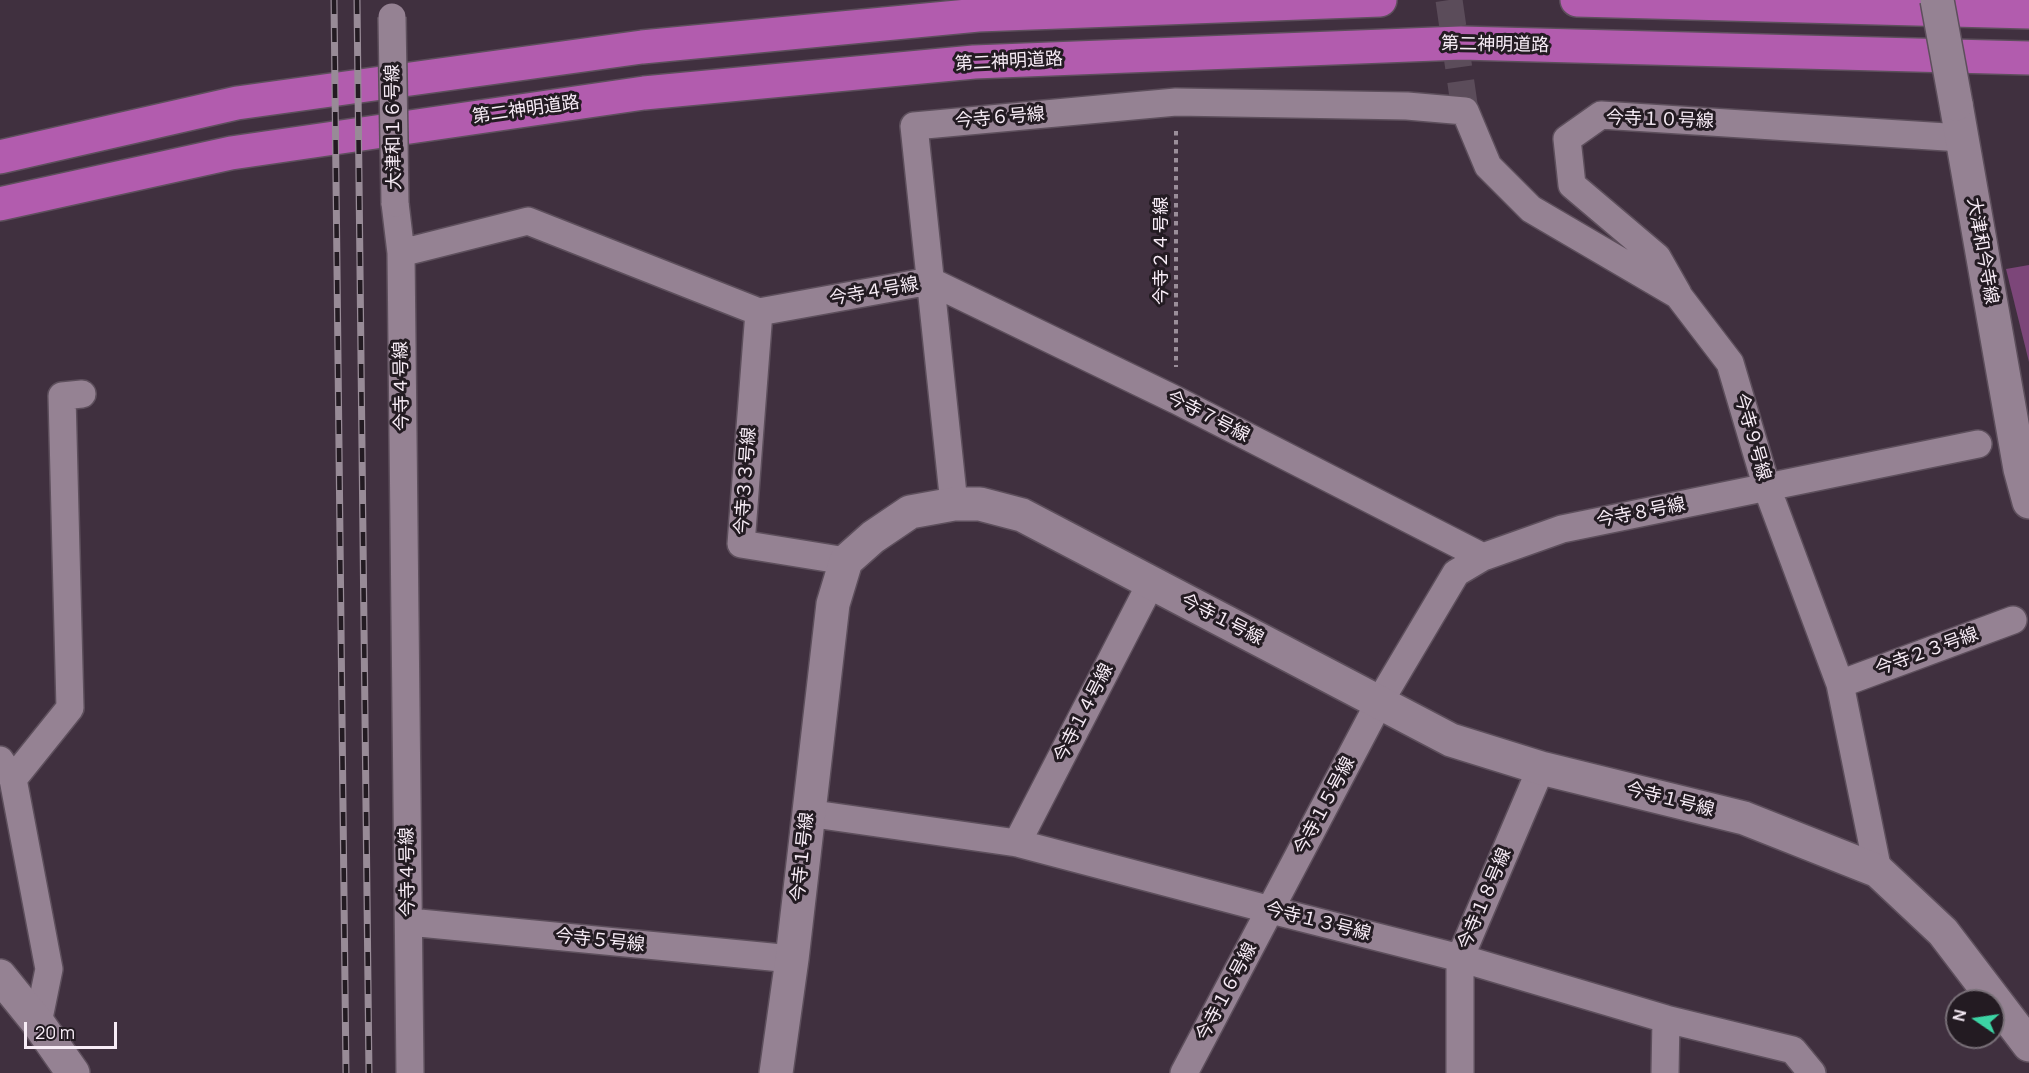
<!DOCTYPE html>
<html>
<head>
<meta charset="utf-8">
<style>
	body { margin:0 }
	#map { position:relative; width:2029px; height:1073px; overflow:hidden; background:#40303f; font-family:Manrope,sans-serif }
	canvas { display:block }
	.north { position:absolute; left:1945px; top:989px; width:60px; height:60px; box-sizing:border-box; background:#231b22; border:2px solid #786f77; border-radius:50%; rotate:283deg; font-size:16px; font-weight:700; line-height:24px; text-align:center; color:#f7ecf6 }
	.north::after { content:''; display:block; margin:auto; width:21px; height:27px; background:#3cd4a4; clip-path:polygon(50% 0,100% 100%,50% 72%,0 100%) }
	.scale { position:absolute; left:24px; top:1022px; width:93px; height:27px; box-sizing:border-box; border:3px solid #f7ecf6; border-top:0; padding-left:8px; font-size:18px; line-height:21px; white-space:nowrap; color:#f7ecf6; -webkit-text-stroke:4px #231b22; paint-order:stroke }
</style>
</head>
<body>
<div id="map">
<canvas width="2029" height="1073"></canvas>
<div class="north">N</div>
<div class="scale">20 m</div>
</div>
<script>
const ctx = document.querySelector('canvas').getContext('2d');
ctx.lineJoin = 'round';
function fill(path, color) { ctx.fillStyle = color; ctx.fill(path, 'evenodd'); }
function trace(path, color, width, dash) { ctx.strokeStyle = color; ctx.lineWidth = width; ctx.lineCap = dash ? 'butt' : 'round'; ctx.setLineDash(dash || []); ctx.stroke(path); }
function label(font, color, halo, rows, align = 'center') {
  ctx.font = font + ' Manrope,"Noto Sans JP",sans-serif'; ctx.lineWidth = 6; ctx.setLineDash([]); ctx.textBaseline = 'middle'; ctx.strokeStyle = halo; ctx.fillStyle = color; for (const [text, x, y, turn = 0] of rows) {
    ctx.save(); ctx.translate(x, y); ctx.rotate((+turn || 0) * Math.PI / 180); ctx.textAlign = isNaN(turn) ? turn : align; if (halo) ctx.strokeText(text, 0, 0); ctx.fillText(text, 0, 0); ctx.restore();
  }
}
fill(new Path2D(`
	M2029,265V362L2006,269Z`), '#7c4679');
trace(new Path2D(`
	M1449,0L1465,111`), '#5b4c5a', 27, [27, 14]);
const minor = new Path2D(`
	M395,203L401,253
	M1678,294L1657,257L1572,185L1567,139L1601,115L1962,138
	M759,312L741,544L846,561
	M954,504L914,126L1176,102L1407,106L1465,111L1488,166L1531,209L1678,295L1730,363L1767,488L1840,684L1878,871
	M1840,684L2013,620
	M0,760L13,779L49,969L38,1023
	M13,779L70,708L62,396L82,394
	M807,813L1017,843L1271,910L1460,958L1666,1019L1793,1050L1812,1073
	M1017,843L1151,583
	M409,922L792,959
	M410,1073L401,253L528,221L759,312L930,281L1176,400L1483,557
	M1184,1073L1380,701L1456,573L1483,557L1562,529L1978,444
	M1460,1073V958L1541,768
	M1665,1073L1666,1019`);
const tertiary = new Path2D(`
	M1956,104L2020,469L2029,502
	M0,976L38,1023L73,1073
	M776,1073L792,959L833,604L846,561L873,537L910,512L954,504H980L1022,515L1451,740L1541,768L1744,818L1878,871L1943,932L2029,1045`);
const motorway = new Path2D(`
	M1577,0L2029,12
	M0,157L237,103L642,47L978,15L1380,0
	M0,204L231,153L644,93L974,62L1461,43L2029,58`);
trace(minor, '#5d4f5c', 30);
trace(tertiary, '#5d4f5c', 36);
trace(motorway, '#5d4f5c', 36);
trace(new Path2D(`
	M1176,131V367`), '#9b8e9a', 4, [4.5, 4.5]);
trace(minor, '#958293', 27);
trace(tertiary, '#958293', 33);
trace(motorway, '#b25cae', 33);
const rail = new Path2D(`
	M334,0L346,1073
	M357,0L369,1073`);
trace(rail, '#988b97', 7);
trace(rail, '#231b22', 4.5, [14]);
const minorBridge = new Path2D(`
	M392,17L395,203`);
const tertiaryBridge = new Path2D(`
	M1937,0L1956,104`);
trace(minorBridge, '#5d4f5c', 30, []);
trace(tertiaryBridge, '#5d4f5c', 36, []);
trace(minorBridge, '#958293', 27);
trace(tertiaryBridge, '#958293', 33);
label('18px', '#f7ecf6', '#231b22', [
	["第二神明道路",1495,45,1],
	["第二神明道路",1009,62,-3],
	["第二神明道路",526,110,-8],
	["今寺６号線",1000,118,-5],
	["今寺１０号線",1660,120,2],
	["大津和１６号線",394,127,-91],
	["今寺２４号線",1162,251,-90],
	["大津和今寺線",1982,251,80],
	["今寺４号線",874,292,-10],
	["今寺４号線",402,386,-91],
	["今寺７号線",1208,417,27],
	["今寺９号線",1752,437,74],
	["今寺３３号線",746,481,-86],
	["今寺８号線",1641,513,-11],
	["今寺１号線",1222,620,27],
	["今寺２３号線",1927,652,-20],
	["今寺１４号線",1084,713,-63],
	["今寺１号線",1670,800,14],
	["今寺１５号線",1325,806,-62],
	["今寺１号線",803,857,-84],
	["今寺４号線",408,872,-91],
	["今寺１８号線",1485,899,-67],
	["今寺１３号線",1318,922,14],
	["今寺５号線",600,941,6],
	["今寺１６号線",1227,992,-62]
]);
</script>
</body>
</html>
